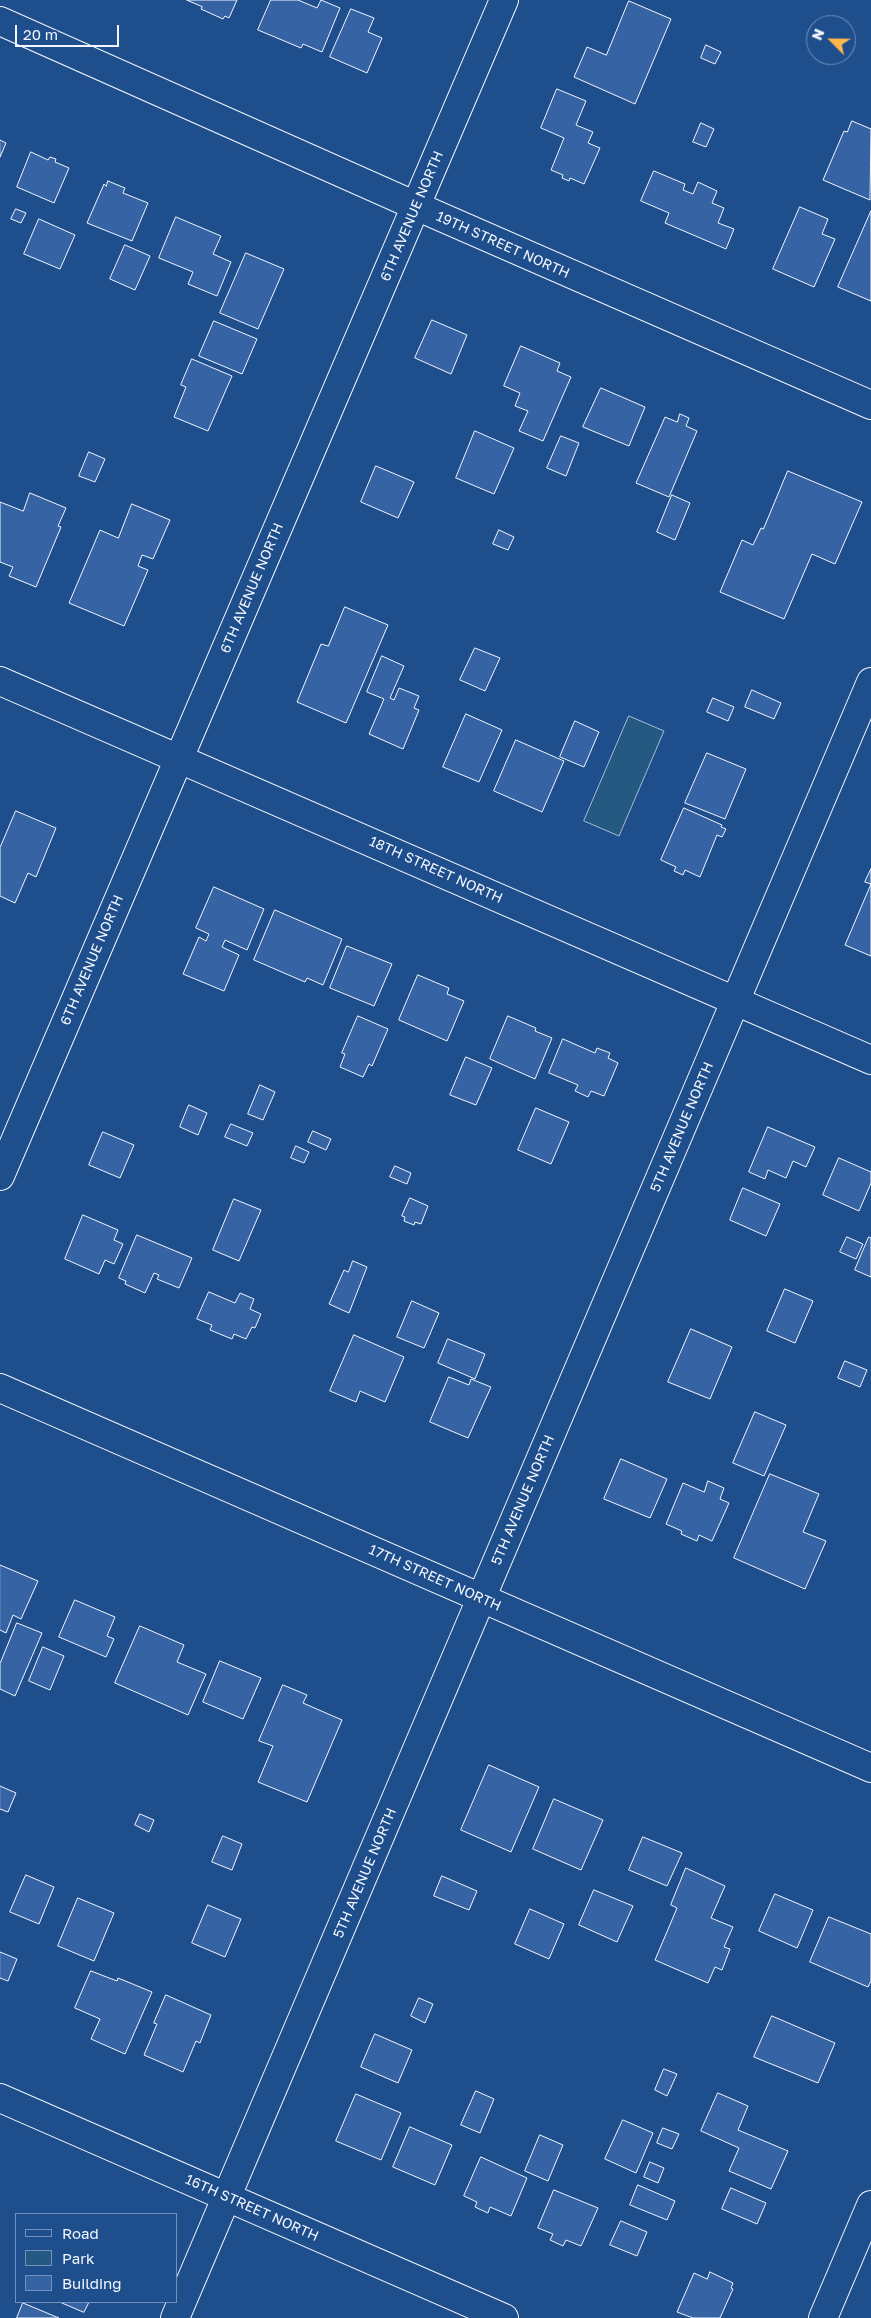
<!DOCTYPE html>
<html>
<head>
<meta charset="utf-8">
<style>
	body { margin:0 }
	#map { position:relative; width:871px; height:2318px; overflow:hidden; background:#1f4e8c; font-family:"Golos Text",sans-serif }
	canvas { display:block }
	.legend { position:absolute; left:15px; top:2213px; width:162px; height:90px; box-sizing:border-box; background:#1f4e8c; border:1px solid #7391ba; margin:0; padding:6px 9px; list-style:none; font-size:15px; color:#f2f6ff }
	.legend li { display:flex; align-items:center; gap:10px; height:25px }
	.legend b { width:25px; border:1px solid #7391ba }
	.north { position:absolute; left:806px; top:15px; width:50px; height:50px; box-sizing:border-box; background:#1f4e8c; border:1px solid #7391ba; border-radius:50%; rotate:293deg; font-size:14px; font-weight:700; line-height:20px; text-align:center; color:#f2f6ff }
	.north::after { content:''; display:block; margin:auto; width:18px; height:22px; background:#ffb74d; clip-path:polygon(50% 0,100% 100%,50% 72%,0 100%) }
	.scale { position:absolute; left:15px; top:25px; width:104px; height:22px; box-sizing:border-box; border:2px solid #f2f6ff; border-top:0; padding-left:6px; font-size:15px; line-height:18px; white-space:nowrap; color:#f2f6ff; -webkit-text-stroke:4px #1f4e8c; paint-order:stroke }
</style>
</head>
<body>
<div id="map">
<canvas width="871" height="2318"></canvas>
<ul class="legend">
<li><b style="height:6px;background:#1f4e8c"></b>Road</li>
<li><b style="height:14px;background:#245a82"></b>Park</li>
<li><b style="height:14px;background:#3563a3"></b>Building</li>
</ul>
<div class="north">N</div>
<div class="scale">20 m</div>
</div>
<script>
const ctx = document.querySelector('canvas').getContext('2d');
ctx.lineJoin = 'round';
function fill(path, color) { ctx.fillStyle = color; ctx.fill(path, 'evenodd'); }
function trace(path, color, width, dash) { ctx.strokeStyle = color; ctx.lineWidth = width; ctx.lineCap = dash ? 'butt' : 'round'; ctx.setLineDash(dash || []); ctx.stroke(path); }
function label(font, color, halo, rows, align = 'center') {
  ctx.font = font + ' "Golos Text",sans-serif'; ctx.lineWidth = 4; ctx.setLineDash([]); ctx.textBaseline = 'middle'; ctx.strokeStyle = halo; ctx.fillStyle = color; for (const [text, x, y, turn = 0] of rows) {
    ctx.save(); ctx.translate(x, y); ctx.rotate((+turn || 0) * Math.PI / 180); ctx.textAlign = isNaN(turn) ? turn : align; if (halo) ctx.strokeText(text, 0, 0); ctx.fillText(text, 0, 0); ctx.restore();
  }
}
const green = new Path2D(`
	M629,716L664,731L619,836L584,821Z`);
fill(green, '#245a82');
trace(green, '#a8bbd7', 1);
const building = new Path2D(`
	M187,0H237L229,18L225,16L223,19L201,9L202,7Z
	M271,0H298L317,8L321,0L340,8L322,52L303,44L301,48L258,30Z
	M629,1L671,19L635,104L574,77L587,47L606,55Z
	M351,9L374,18L368,32L382,38L367,73L330,57Z
	M706,45L721,52L715,64L701,58Z
	M557,89L586,101L576,125L593,132L588,143L600,148L584,184L570,178L569,181L562,178L563,175L551,170L564,138L541,128Z
	M852,121L871,129L870,200L823,180L844,131L847,132Z
	M701,123L714,129L706,147L693,142Z
	M0,140L6,143L0,157Z
	M31,152L48,160L50,157L56,159L55,162L69,168L54,203L17,187Z
	M654,171L685,184L683,190L693,194L698,182L717,191L712,203L724,208L718,223L734,229L726,249L665,223L669,213L641,201Z
	M108,181L125,188L123,193L148,203L132,241L87,223L104,184L106,186Z
	M800,207L828,219L822,234L835,239L814,287L773,269Z
	M16,209L26,213L21,223L11,219Z
	M871,211V301L838,287Z
	M176,217L221,236L213,254L231,262L217,296L188,284L193,272L159,258Z
	M39,219L75,235L60,269L24,254Z
	M125,245L150,256L135,290L110,279Z
	M246,253L284,269L258,329L220,313Z
	M432,320L467,335L451,374L415,358Z
	M214,321L257,339L242,374L199,356Z
	M521,346L560,363L557,371L571,377L543,441L519,431L528,411L515,406L520,393L504,386Z
	M192,359L232,376L208,431L174,417L186,387L181,385Z
	M601,388L645,407L629,446L583,427Z
	M680,414L689,418L686,426L697,431L669,497L636,483L665,417L677,422Z
	M475,431L514,448L494,494L456,478Z
	M561,436L579,443L566,476L547,468Z
	M89,452L105,459L95,482L79,476Z
	M376,466L414,482L398,518L361,502Z
	M788,471L862,502L835,564L812,554L784,619L720,592L742,540L753,545L761,528L763,529Z
	M30,493L66,508L58,526L61,527L36,587L9,576L13,567L0,562V502L23,511Z
	M672,495L690,503L675,540L657,532Z
	M132,504L170,520L153,559L142,555L138,566L148,570L124,626L69,603L100,530L118,538Z
	M499,530L514,537L508,550L493,544Z
	M345,607L388,625L346,723L297,702L321,644L328,646Z
	M475,648L500,658L485,691L460,680Z
	M382,656L404,666L390,698L394,700L399,688L419,696L414,708L419,710L403,749L369,734L384,699L367,692Z
	M752,690L781,703L774,719L745,707Z
	M713,698L734,707L728,721L707,712Z
	M466,714L502,730L479,782L443,767Z
	M575,721L599,732L584,767L560,757Z
	M516,740L564,761L542,812L494,791Z
	M707,753L746,769L725,819L685,803Z
	M684,808L722,825L721,827L726,829L722,837L717,835L700,877L685,870L683,875L674,871L676,867L661,860Z
	M16,811L56,828L36,877L28,873L15,903L0,896V848Z
	M871,869V956L845,945L871,884L865,882Z
	M214,887L264,909L247,950L225,940L222,947L239,955L224,991L183,974L199,937L206,941L209,934L196,928Z
	M275,910L342,939L323,985L307,978L305,982L254,960Z
	M347,946L392,964L374,1006L330,988Z
	M418,975L449,988L447,994L464,1001L447,1041L399,1020Z
	M358,1016L388,1029L372,1066L369,1064L363,1077L340,1067L345,1054L342,1053Z
	M508,1016L536,1028L535,1031L552,1038L535,1079L490,1059Z
	M563,1039L595,1053L597,1048L610,1053L608,1058L618,1063L604,1096L591,1091L588,1097L575,1091L578,1085L549,1073Z
	M466,1057L492,1068L476,1105L450,1095Z
	M260,1085L275,1092L263,1120L248,1114Z
	M189,1105L207,1113L198,1135L180,1127Z
	M536,1108L569,1122L551,1164L518,1150Z
	M231,1124L253,1133L247,1146L225,1137Z
	M768,1127L815,1147L806,1167L793,1161L786,1178L768,1170L765,1179L749,1172Z
	M313,1131L331,1139L326,1150L308,1142Z
	M103,1132L134,1145L120,1178L89,1165Z
	M296,1146L309,1152L304,1163L291,1158Z
	M839,1158L871,1172V1183L859,1211L823,1195Z
	M395,1166L411,1173L407,1184L390,1177Z
	M743,1188L780,1204L766,1236L730,1220Z
	M410,1198L428,1206L421,1224L415,1222L414,1225L404,1221L405,1217L402,1216Z
	M234,1199L261,1210L239,1261L213,1250Z
	M83,1215L118,1230L114,1240L123,1244L114,1264L105,1260L99,1274L65,1259Z
	M137,1235L192,1258L179,1288L157,1279L159,1275L154,1273L145,1293L125,1284L126,1281L119,1278Z
	M847,1237L863,1244L856,1259L840,1252Z
	M869,1237L871,1238V1277L855,1270Z
	M353,1261L367,1267L349,1313L329,1304L344,1270L348,1272Z
	M785,1289L813,1301L795,1343L767,1331Z
	M209,1292L235,1303L240,1293L254,1299L250,1309L261,1314L255,1328L252,1327L246,1339L234,1334L232,1339L210,1330L212,1325L197,1319Z
	M412,1301L439,1313L424,1348L397,1337Z
	M691,1329L732,1347L710,1399L668,1382Z
	M354,1335L404,1357L385,1402L360,1391L356,1402L330,1391Z
	M448,1339L485,1354L475,1379L438,1363Z
	M845,1361L867,1370L860,1387L838,1378Z
	M449,1377L469,1385L471,1379L491,1387L468,1438L430,1422Z
	M755,1412L786,1425L764,1476L733,1463Z
	M621,1459L667,1479L650,1518L604,1499Z
	M770,1474L819,1494L803,1532L826,1541L805,1589L734,1558Z
	M708,1481L724,1488L720,1499L729,1503L712,1541L699,1535L697,1541L681,1534L682,1531L666,1524L683,1483L704,1492Z
	M0,1565L38,1581L21,1619L13,1615L6,1633L0,1630Z
	M75,1600L115,1617L107,1636L114,1639L106,1657L59,1637Z
	M17,1623L42,1633L15,1696L0,1689V1664Z
	M140,1626L184,1645L177,1662L206,1674L188,1715L115,1683Z
	M43,1647L64,1656L50,1690L29,1681Z
	M220,1661L261,1678L243,1719L203,1702Z
	M283,1685L307,1695L303,1703L342,1720L307,1802L258,1782L273,1746L259,1741Z
	M489,1765L539,1787L511,1852L461,1830Z
	M0,1786L16,1793L8,1812L0,1809Z
	M554,1799L603,1820L581,1870L533,1849Z
	M140,1814L154,1820L149,1832L135,1825Z
	M223,1836L242,1844L232,1870L212,1862Z
	M643,1837L682,1853L667,1886L629,1870Z
	M686,1868L725,1886L711,1918L733,1927L724,1947L730,1949L722,1970L715,1967L708,1983L655,1960L677,1908L671,1905Z
	M26,1875L54,1887L39,1924L10,1912Z
	M442,1876L477,1891L469,1910L434,1896Z
	M594,1890L633,1906L617,1942L579,1925Z
	M775,1894L813,1910L797,1948L759,1931Z
	M78,1898L114,1913L94,1961L58,1946Z
	M208,1905L241,1919L225,1957L192,1943Z
	M530,1909L564,1924L549,1959L515,1944Z
	M829,1917L871,1934V1981L868,1987L810,1962Z
	M0,1952L17,1959L8,1981L0,1978Z
	M91,1971L117,1981L118,1978L152,1992L125,2054L91,2039L100,2019L75,2008Z
	M166,1995L211,2015L200,2043L196,2041L183,2072L144,2055L157,2024L154,2023Z
	M419,1998L433,2004L425,2023L411,2016Z
	M772,2016L835,2043L818,2083L754,2057Z
	M375,2034L412,2050L398,2083L361,2067Z
	M664,2069L677,2074L667,2096L655,2090Z
	M476,2091L494,2099L480,2133L461,2125Z
	M718,2093L748,2106L738,2130L788,2151L771,2189L729,2171L739,2148L701,2131Z
	M356,2094L401,2113L381,2160L336,2141Z
	M623,2120L653,2133L636,2173L605,2159Z
	M410,2127L452,2145L435,2185L393,2167Z
	M663,2128L679,2134L672,2149L657,2143Z
	M540,2135L563,2145L548,2181L525,2171Z
	M481,2157L527,2178L511,2216L490,2207L488,2213L475,2207L477,2202L464,2196Z
	M650,2162L664,2168L658,2183L644,2177Z
	M638,2185L675,2201L667,2220L630,2205Z
	M731,2188L766,2203L757,2224L722,2209Z
	M554,2190L598,2208L581,2246L566,2240L563,2246L550,2240L553,2234L538,2228Z
	M621,2221L647,2232L637,2256L610,2245Z
	M710,2272L733,2283L731,2288L733,2289L720,2318H693L677,2312L694,2273L707,2279Z
	M60,2302H89L84,2312Z
	M23,2303L59,2318H17Z`);
fill(building, '#3563a3');
trace(building, '#f2f6ff', 1);
const minor = new Path2D(`
	M0,21L416,206L871,405
	M0,681L871,1060
	M0,1176L504,0
	M0,1388L871,1768
	M0,2098L504,2318
	M175,2318L871,682
	M823,2318L871,2205`);
trace(minor, '#f2f6ff', 30);
trace(minor, '#1f4e8c', 28);
label('14px', '#f2f6ff', '#1f4e8c', [
	["6TH AVENUE NORTH",412,216,-67],
	["19TH STREET NORTH",503,245,24],
	["6TH AVENUE NORTH",252,588,-67],
	["18TH STREET NORTH",436,870,24],
	["6TH AVENUE NORTH",92,960,-67],
	["5TH AVENUE NORTH",682,1127,-67],
	["5TH AVENUE NORTH",523,1500,-67],
	["17TH STREET NORTH",435,1578,24],
	["5TH AVENUE NORTH",365,1873,-67],
	["16TH STREET NORTH",252,2208,24]
]);
</script>
</body>
</html>
